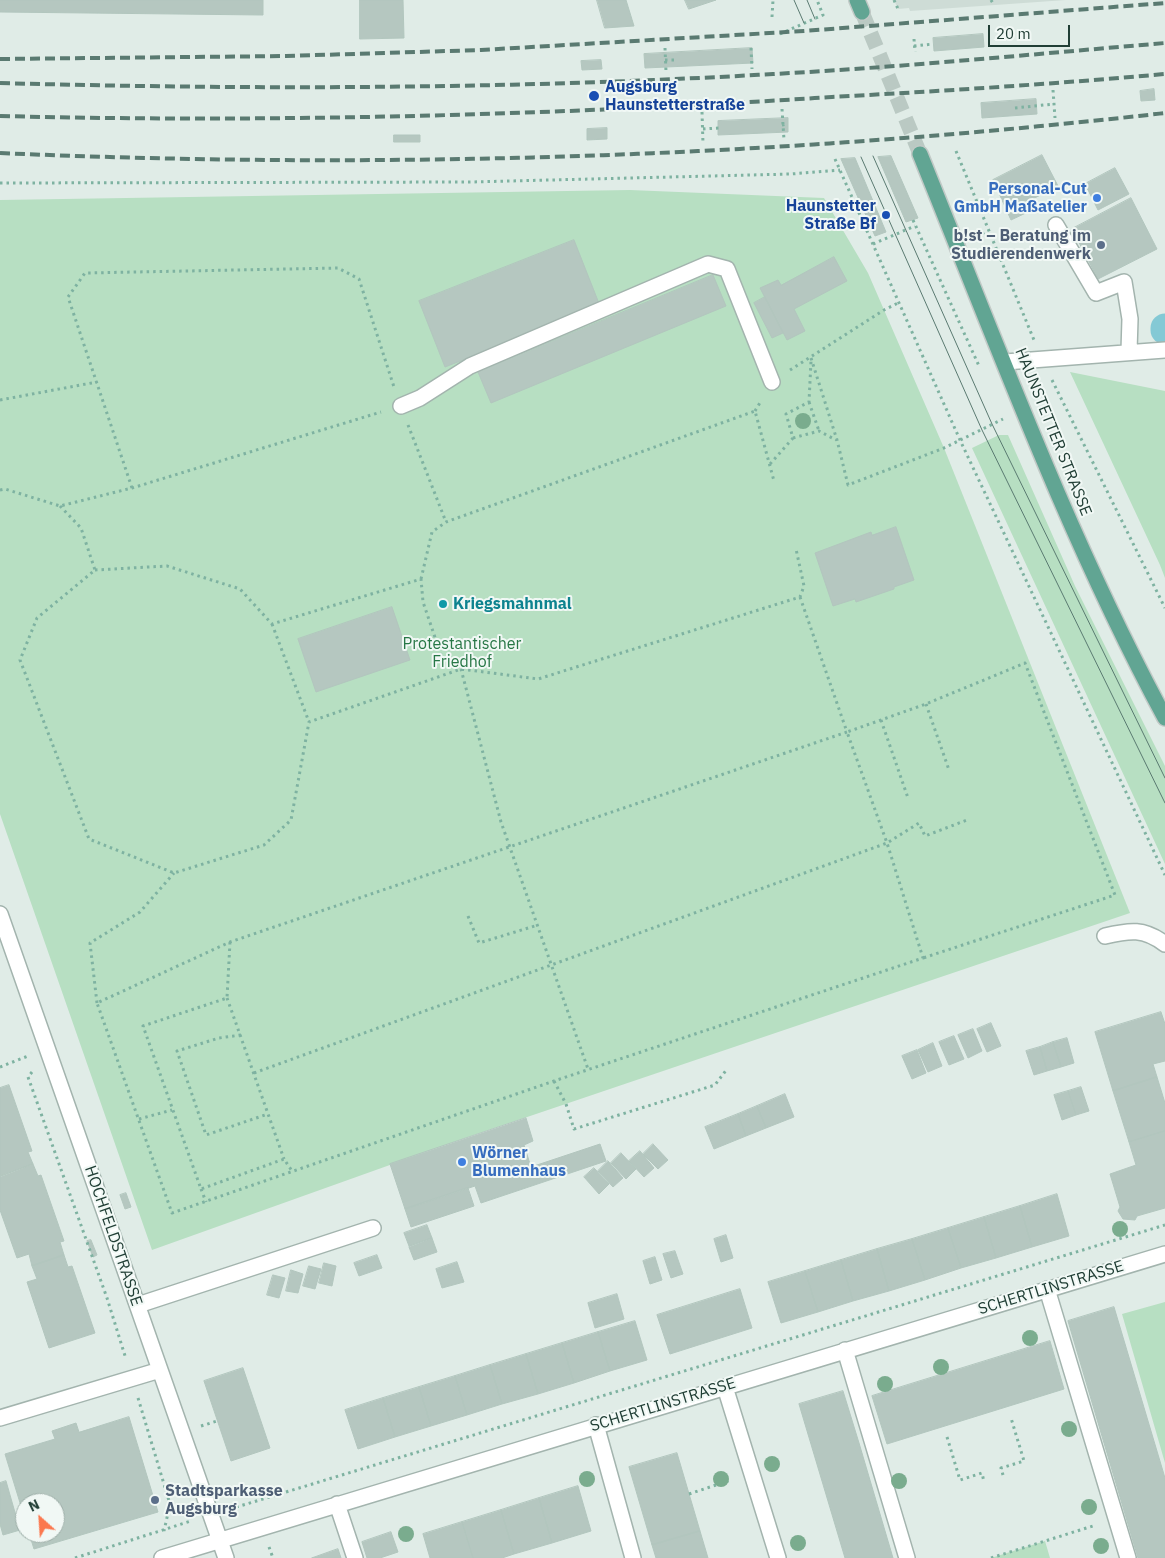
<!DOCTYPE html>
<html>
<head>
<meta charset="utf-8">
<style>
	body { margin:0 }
	#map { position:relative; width:1165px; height:1558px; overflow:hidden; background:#e0ece7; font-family:"IBM Plex Sans",sans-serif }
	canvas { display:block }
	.north { position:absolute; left:15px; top:1493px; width:50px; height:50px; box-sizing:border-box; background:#f1f8f5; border:1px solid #9daea8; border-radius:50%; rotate:334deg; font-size:14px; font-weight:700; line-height:20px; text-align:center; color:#203e35 }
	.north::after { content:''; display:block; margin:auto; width:18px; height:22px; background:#fb784f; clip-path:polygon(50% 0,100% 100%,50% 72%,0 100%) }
	.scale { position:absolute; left:988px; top:25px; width:82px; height:22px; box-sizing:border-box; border:2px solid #203e35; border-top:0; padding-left:6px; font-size:15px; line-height:18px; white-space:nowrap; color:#203e35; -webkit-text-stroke:4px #f1f8f5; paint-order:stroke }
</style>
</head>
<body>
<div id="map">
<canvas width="1165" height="1558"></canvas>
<div class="north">N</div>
<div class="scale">20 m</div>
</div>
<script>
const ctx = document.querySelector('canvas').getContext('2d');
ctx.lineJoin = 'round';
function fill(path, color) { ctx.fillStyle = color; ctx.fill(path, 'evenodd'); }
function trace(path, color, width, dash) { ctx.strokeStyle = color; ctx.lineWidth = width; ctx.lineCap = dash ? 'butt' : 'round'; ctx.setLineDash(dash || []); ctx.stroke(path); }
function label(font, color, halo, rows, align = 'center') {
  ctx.font = font + ' "IBM Plex Sans",sans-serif'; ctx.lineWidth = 4; ctx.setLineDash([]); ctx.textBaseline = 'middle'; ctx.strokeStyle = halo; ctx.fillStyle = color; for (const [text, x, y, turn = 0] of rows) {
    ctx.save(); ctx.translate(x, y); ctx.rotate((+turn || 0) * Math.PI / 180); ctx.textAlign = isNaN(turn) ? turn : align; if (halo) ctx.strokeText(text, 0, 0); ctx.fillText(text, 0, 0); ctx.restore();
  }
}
fill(new Path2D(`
	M894,0H1066L910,11L909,8L898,9Z`), '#cedcd6');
fill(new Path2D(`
	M630,190L824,198L868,273L944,448L1130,913L471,1136L152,1250L0,814V200Z
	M1070,372L1165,391V578L1160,565Z
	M999,435H1008L1075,586L1165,766V864L972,448Z
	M1165,1302V1463L1122,1314Z
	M1045,1541L1050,1558H991Z`), '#b7dfc2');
trace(new Path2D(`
	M1165,328V330`), '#84c9d5', 29);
const building = new Path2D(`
	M0,0H263V15L0,12Z
	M360,0H403L404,38L360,39Z
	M597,0H626L634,26L605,28Z
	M685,0H716L689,9Z
	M983,34L984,47L934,51L933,38Z
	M752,48L753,63L645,68L644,54Z
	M601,60L602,69L582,70L581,61Z
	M1154,89L1155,100L1141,101L1140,91Z
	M1036,99L1037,114L982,118L981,103Z
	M788,118V132L718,135V121Z
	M607,128V139L587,140V129Z
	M394,135H420V142H394Z
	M1042,155L1058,186L1025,203L1030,211L1011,220L993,180Z
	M891,156L918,218L906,222L878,157Z
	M855,158L886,232L875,236L841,159Z
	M1115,168L1129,194L1098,210L1085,184Z
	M1131,198L1157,249L1098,279L1072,229Z
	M574,240L600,306L445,367L419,301Z
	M834,257L847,281L794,309L805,331L787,340L760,288L778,280L781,285Z
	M713,275L726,306L491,403L478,372Z
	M765,297L783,333L772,338L754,303Z
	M896,527L914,580L894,587V589L856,602L855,599L833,606L815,553L871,532L872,535Z
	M392,607L410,660L316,692L298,639Z
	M1161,1012L1165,1024V1061L1153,1064L1157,1077L1113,1091L1095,1032Z
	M991,1023L1001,1046L987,1052L977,1029Z
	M973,1029L982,1051L968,1058L958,1035Z
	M954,1036L964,1059L949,1065L939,1042Z
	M1067,1038L1074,1063L1061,1067L1053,1042Z
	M1053,1042L1061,1067L1047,1071L1040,1047Z
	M933,1043L942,1066L928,1072L918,1050Z
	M1040,1047L1047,1071L1034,1075L1026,1051Z
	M917,1050L926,1073L912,1079L902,1056Z
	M1157,1077L1165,1103V1131L1129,1142L1113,1091Z
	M9,1085L32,1151L28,1152L33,1164L0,1176V1088Z
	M1081,1087L1089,1111L1076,1115L1068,1091Z
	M1068,1091L1076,1115L1062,1120L1054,1095Z
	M785,1094L794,1117L766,1128L757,1106Z
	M757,1106L766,1128L746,1136L738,1114Z
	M738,1114L746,1136L714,1149L705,1127Z
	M526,1118L533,1141L524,1145L531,1167L600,1144L606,1161L481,1203L475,1186L405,1209L390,1164Z
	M1165,1131V1208L1137,1216L1135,1220L1123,1219L1118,1211L1120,1207L1110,1174L1136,1165L1129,1142Z
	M653,1144L668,1160L658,1169L643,1154Z
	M640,1151L654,1168L644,1177L629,1161Z
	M621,1153L636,1169L626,1179L611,1163Z
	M608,1161L623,1178L613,1187L598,1171Z
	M33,1164L38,1176L41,1175L64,1241L60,1242L64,1255L32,1266L29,1254L17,1258L0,1210V1177Z
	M594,1168L609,1184L599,1194L584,1177Z
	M468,1188L474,1206L411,1227L405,1209Z
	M126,1193L131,1207L125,1209L120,1195Z
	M1057,1194L1069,1236L1032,1247L1020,1206Z
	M1020,1206L1032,1247L996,1258L984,1217Z
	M984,1217L996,1258L961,1268L948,1228Z
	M427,1225L432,1238L409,1246L404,1233Z
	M948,1228L961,1268L925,1280L912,1239Z
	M726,1235L733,1258L721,1262L714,1239Z
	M432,1238L437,1252L414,1260L409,1247Z
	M912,1239L925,1280L889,1291L877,1249Z
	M91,1240L97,1255L93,1257L87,1241Z
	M877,1249L889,1291L853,1301L841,1260Z
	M675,1251L683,1274L671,1278L663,1254Z
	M64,1255L68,1267L72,1266L95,1333L49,1348L27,1282L37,1279L32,1266Z
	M377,1255L382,1268L359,1276L354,1263Z
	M655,1257L662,1280L650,1284L643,1261Z
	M841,1260L853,1301L818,1312L805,1271Z
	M457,1262L464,1282L442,1288L436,1269Z
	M324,1263L336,1266L332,1286L319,1283Z
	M309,1266L321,1269L315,1289L303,1286Z
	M291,1270L303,1274L298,1293L286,1291Z
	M805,1271L818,1312L781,1323L768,1282Z
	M273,1275L285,1278L279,1298L267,1295Z
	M740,1289L752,1328L670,1354L657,1315Z
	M617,1294L624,1319L595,1328L588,1303Z
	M1114,1307L1165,1478V1558H1138L1068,1321Z
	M635,1321L647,1360L610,1371L598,1332Z
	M598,1332L610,1371L574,1383L562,1343Z
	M1050,1341L1064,1389L887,1444L872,1396Z
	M562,1343L574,1383L538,1394L526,1354Z
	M526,1354L538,1394L502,1404L490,1365Z
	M490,1365L502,1404L467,1415L455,1376Z
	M243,1368L270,1448L231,1461L204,1381Z
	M455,1376L467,1415L431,1426L419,1387Z
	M419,1387L431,1426L395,1437L383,1398Z
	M843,1391L859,1443L893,1558H845L799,1404Z
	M383,1398L395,1437L358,1449L345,1410Z
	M129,1417L158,1512L34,1549L29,1533H55V1503H25V1519L5,1454L55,1439L52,1431L76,1423L79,1432Z
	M677,1453L700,1531L652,1545L629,1467Z
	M6,1481L20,1530L3,1535L0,1524V1483Z
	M578,1486L591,1531L552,1543L539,1498Z
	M539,1498L552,1543L514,1554L501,1510Z
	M501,1510L514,1554L502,1558H473L462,1522Z
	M462,1522L473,1558H430L423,1534Z
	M700,1531L708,1558H656L652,1545Z
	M391,1532L398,1552L380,1558H367L362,1542Z
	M338,1549L341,1558H312Z`);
fill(building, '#b5c7c0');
trace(building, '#b2c6be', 1);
trace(new Path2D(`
	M862,12L920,154`), '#bac9c3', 15, [15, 8]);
const minor = new Path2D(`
	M1056,225L1096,293L1124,282L1130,319L1129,351
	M1005,362L1165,350
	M401,406L420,398L470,366L708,264L727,269L772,382
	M0,914L226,1558
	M1105,936C1130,930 1144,928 1165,944
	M1047,1289L1128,1558
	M138,1305L373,1228
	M845,1350L907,1558
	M725,1387L778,1558
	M0,1418L160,1370
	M596,1425L633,1558
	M337,1504L355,1558
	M162,1558L1165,1254`);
const major = new Path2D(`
	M857,0L862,12
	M920,154C997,344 1068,538 1165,718`);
trace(minor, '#a3b4ae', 18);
trace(major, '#c1c9c6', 18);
trace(new Path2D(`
	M894,0L898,9
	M991,0L994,5
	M772,17L773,0
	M780,34L823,15L817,0
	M914,39L915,52
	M914,46L933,44
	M665,48L666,72
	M751,48L752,69
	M665,60H678
	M1053,90L1055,118
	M1015,108L1054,104
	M782,109L784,140
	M702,112L703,144
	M782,125L788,124
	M703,129L719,128
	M956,151L1034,340
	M835,159L960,440L1165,875
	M0,183L470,182L791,174L840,170
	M913,220L979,366
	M976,236L988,231
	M873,244L915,226
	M811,358L837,440L848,485L944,448L1003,419
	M790,370L884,310L898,303
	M1052,380L1165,608
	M0,400L97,382
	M809,402L819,431
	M755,411L761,401
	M408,425L446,522
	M793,438L819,431L836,440
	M770,464L793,438L786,414L809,402L811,361
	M132,488L68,297L85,273L338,268L359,279L394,387
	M0,490L5,489L60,506L132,488L381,412
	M60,506L81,528L95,570L37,618L20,660L89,839L174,873L264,845L291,820L309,722L461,669L538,679L800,597L804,586L796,549
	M95,570L167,566L240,589L272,624L421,579L423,602L441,655L461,669L501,822L588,1069
	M421,579L432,532L446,522L755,411L774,481
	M800,597L847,732L230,942L97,1003L172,1213L554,1081L923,958L887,843L919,823L925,836L967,820
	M272,624L309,722
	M926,704L949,770
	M881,720L908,798
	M468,916L479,943L538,925
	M230,942L227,998L143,1026L201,1189L284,1159L292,1171
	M227,998L284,1159
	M97,1003L90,943L140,912L174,873
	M241,1035L219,1038L177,1051L206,1135L268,1114
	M0,1067L28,1056
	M32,1072L28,1077L107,1298L126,1359
	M254,1073L887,843L847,732L926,704L1025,663L1115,895L923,958
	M554,1081L566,1104L574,1129L715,1085L727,1069
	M139,1119L172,1110
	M201,1189L206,1202
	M138,1398L170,1504L164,1531
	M201,1426L217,1421
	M947,1437L960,1480L982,1473L984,1482
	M1003,1475L1001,1468L1024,1461L1011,1418
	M689,1494L731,1480
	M230,1509L1165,1225
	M269,1547L273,1558
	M75,1558L191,1521
	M991,1558L1096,1525`), '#7eb2a1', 3, [2.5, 4]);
trace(minor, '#fff', 15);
trace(major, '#61a593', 15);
trace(new Path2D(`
	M794,0L804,23
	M807,0L815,19
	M873,156L992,424L1165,778
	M861,157L982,430L1165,803`), '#5a7a71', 1);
trace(new Path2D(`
	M0,59L286,56L481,50L804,31L1165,3
	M0,83C258,90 516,89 773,74C904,67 1035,54 1165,43
	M0,116C277,123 555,115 832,97C943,91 1054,84 1165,74
	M0,153C388,170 779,157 1165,113`), '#5a7a71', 4, [10, 5]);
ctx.fillStyle = '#7aac8e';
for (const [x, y] of [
	[803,421],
	[1120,1229],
	[1030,1338],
	[941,1367],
	[885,1384],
	[1069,1429],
	[772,1464],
	[587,1479],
	[721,1479],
	[899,1481],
	[1089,1507],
	[406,1534],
	[798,1543],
	[1101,1546]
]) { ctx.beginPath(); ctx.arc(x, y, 8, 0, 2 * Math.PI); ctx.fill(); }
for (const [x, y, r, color] of [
	[594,96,6,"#1a4fb4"],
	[1097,198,5,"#3f7fe0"],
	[886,215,5,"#1a4fb4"],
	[1101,245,5,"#5c6f8a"],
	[443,604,5,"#0f9aa8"],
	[462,1162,5,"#3f7fe0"],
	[155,1500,5,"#5c6f8a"]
]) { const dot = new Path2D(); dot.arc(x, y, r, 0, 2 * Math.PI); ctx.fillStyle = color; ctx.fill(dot); trace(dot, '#f1f8f5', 2); }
label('bold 16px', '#164399', '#f1f8f5', [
	["Augsburg",605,87],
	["Haunstetterstraße",605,105],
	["Haunstetter",876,206,"right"],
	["Straße Bf",876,224,"right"]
], 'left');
label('bold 16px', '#366cbe', '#f1f8f5', [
	["Personal-Cut",1087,189],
	["GmbH Maßatelier",1087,207],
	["Wörner",472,1153,"left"],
	["Blumenhaus",472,1171,"left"]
], 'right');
label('bold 16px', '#4e5e75', '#f1f8f5', [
	["b!st – Beratung im",1091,236],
	["Studierendenwerk",1091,254],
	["Stadtsparkasse",165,1491,"left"],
	["Augsburg",165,1509,"left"]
], 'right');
label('16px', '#203e35', '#f1f8f5', [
	["HAUNSTETTER STRASSE",1053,432,68],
	["HOCHFELDSTRASSE",113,1236,71],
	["SCHERTLINSTRASSE",1051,1288,-17],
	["SCHERTLINSTRASSE",663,1405,-17]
]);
label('bold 16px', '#0d838f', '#f1f8f5', [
	["Kriegsmahnmal",453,604]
], 'left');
label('16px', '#277746', '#f1f8f5', [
	["Protestantischer",462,644],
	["Friedhof",462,662]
]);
</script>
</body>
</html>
